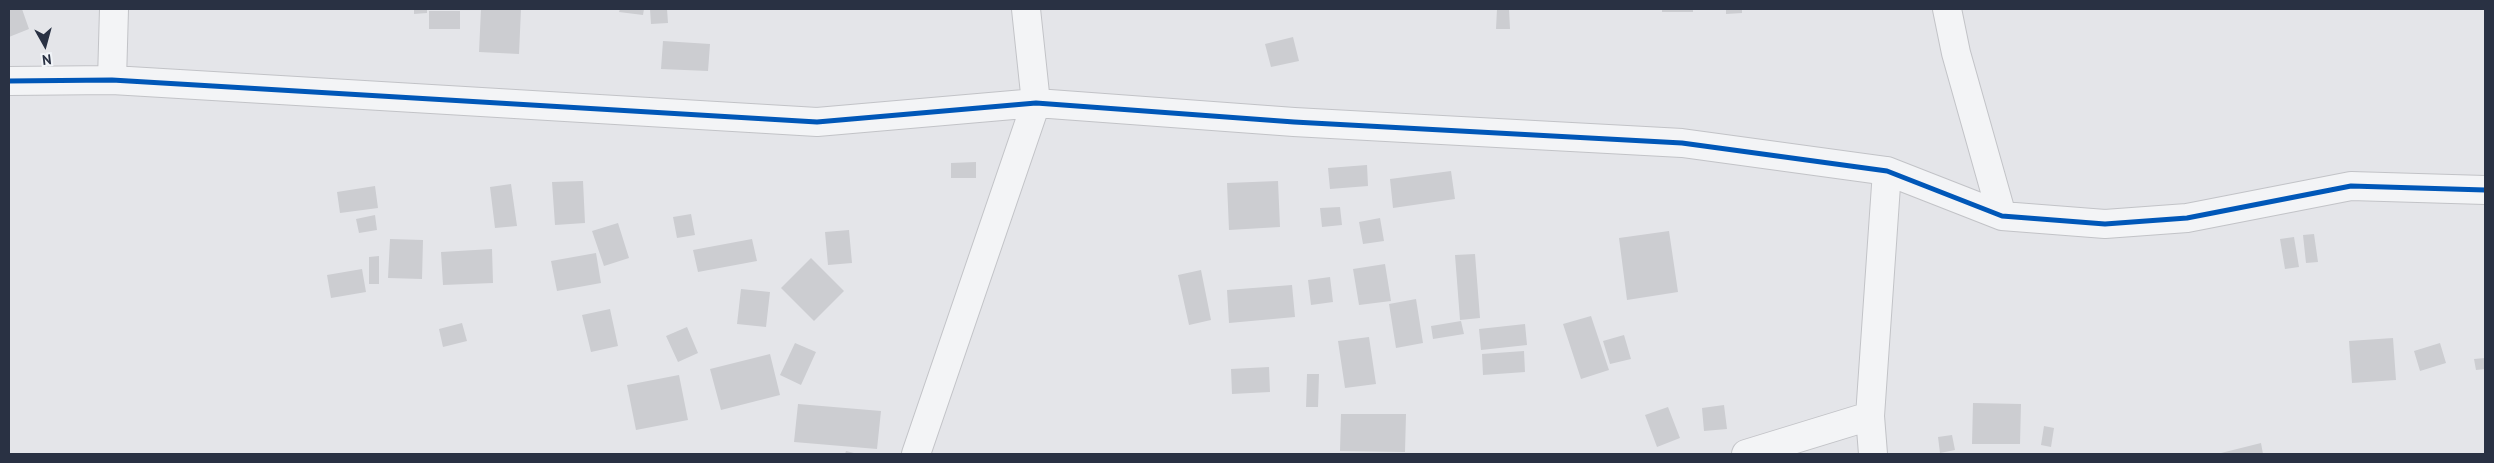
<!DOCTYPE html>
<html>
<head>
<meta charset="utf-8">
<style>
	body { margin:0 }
	#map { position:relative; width:2494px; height:463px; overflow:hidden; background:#e4e5e9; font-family:"PT Sans",sans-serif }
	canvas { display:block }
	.frame { position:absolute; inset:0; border:10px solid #293143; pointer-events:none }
	.north { position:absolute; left:20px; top:20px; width:50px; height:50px; -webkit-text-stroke:4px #f1f4f8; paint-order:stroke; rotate:173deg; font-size:14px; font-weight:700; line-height:20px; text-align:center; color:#293143 }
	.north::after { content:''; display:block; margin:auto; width:18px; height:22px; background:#293143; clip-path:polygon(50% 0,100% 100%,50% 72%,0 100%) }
</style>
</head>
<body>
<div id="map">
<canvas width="2494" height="463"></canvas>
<div class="frame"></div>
<div class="north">N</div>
</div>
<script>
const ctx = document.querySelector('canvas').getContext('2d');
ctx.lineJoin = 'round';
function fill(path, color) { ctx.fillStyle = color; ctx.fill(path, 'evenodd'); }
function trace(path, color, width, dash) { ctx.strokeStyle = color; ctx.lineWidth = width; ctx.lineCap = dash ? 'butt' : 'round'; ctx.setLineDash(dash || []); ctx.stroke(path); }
fill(new Path2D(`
	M9,9H22L29,29L9,37Z
	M414,9H427V13L414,14Z
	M481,9H521L519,54L479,52Z
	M620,9H644L643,15L619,12Z
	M650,9H667L668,23L651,24Z
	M1497,9H1509L1510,29H1496Z
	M1662,9H1693V12H1662Z
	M1726,9H1742V13L1726,14Z
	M429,11H460V29H429Z
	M1293,37L1299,61L1271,67L1265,44Z
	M663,41L710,44L708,71L661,69Z
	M976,162V178H951V163Z
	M1367,165L1368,186L1330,189L1328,168Z
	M1451,171L1455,199L1393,208L1390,179Z
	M583,181L585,223L555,225L552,182Z
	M1278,181L1280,227L1229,230L1227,183Z
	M511,184L517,226L495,228L490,187Z
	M375,186L378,208L340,213L337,192Z
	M1340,207L1342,225L1322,227L1320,208Z
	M691,214L695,235L677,238L673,217Z
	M375,215L377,230L359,233L356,219Z
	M1380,218L1384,241L1363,244L1359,222Z
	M618,223L629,258L604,266L592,231Z
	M849,230L852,263L828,265L825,232Z
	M1669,231L1678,292L1627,300L1619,238Z
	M2314,234L2318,262L2306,263L2303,235Z
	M2294,237L2299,267L2285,269L2280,239Z
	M390,239L423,240L422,279L388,278Z
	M752,239L757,261L698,272L693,250Z
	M492,249L493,283L443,285L441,252Z
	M596,253L601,283L557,291L551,261Z
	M1475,254L1480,318L1460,320L1455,255Z
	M379,256V284H369V257Z
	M811,258L844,291L814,321L781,288Z
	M1385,264L1391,301L1359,305L1353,269Z
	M362,269L366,292L331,298L327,275Z
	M1201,270L1211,320L1189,325L1178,275Z
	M1330,277L1333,302L1311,305L1308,280Z
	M1292,285L1295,317L1229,323L1227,290Z
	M741,289L770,292L766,327L737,324Z
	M1416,299L1423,343L1396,348L1389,304Z
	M610,309L618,346L591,352L582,315Z
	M1591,316L1609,370L1581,379L1563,324Z
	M1461,321L1464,334L1433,339L1431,326Z
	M462,323L467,341L443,347L439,329Z
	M1525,324L1527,345L1481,350L1479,329Z
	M687,327L698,353L678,362L666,336Z
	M1624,335L1631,359L1610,364L1603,341Z
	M1369,337L1376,384L1345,388L1338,341Z
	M2393,338L2396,380L2352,383L2349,341Z
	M795,343L816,352L801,385L780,375Z
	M2440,343L2446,363L2420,371L2414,351Z
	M1524,351L1525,372L1483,375L1482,354Z
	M770,354L780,395L721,410L710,369Z
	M2485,358V369L2476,370L2474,359Z
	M1269,367L1270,392L1232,394L1231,369Z
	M1307,374H1319L1318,407H1306Z
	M679,375L688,420L636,430L627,385Z
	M1973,403L2021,404L2020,444H1972Z
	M798,404L881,411L877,449L794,442Z
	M1724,405L1727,429L1704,431L1702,408Z
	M1668,407L1680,438L1657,447L1645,415Z
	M1341,414H1406L1405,452L1340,451Z
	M2044,426L2054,428L2051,447L2041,445Z
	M1952,435L1955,450L1940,453L1938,437Z
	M2261,443L2263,454H2217Z
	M846,451L858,454H845Z`), '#cccdd1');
const minor = new Path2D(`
	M1947,9L1956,53L2002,216
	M112,80L114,9
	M9,81L112,80L817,122L1036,103L1294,122L1682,143L1887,171L2002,216L2105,224L2187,218L2351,186L2485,190
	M916,454L1036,103L1026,9
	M1746,454L1870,416
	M1873,454L1870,416L1887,171`);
trace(minor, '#c2c3c7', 30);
trace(minor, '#f3f4f6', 28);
trace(new Path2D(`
	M9,81L112,80L817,122L1036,103L1294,122L1682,143L1887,171L2002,216L2105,224L2187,218L2351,186L2485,190`), '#0057b8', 5);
</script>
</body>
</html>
